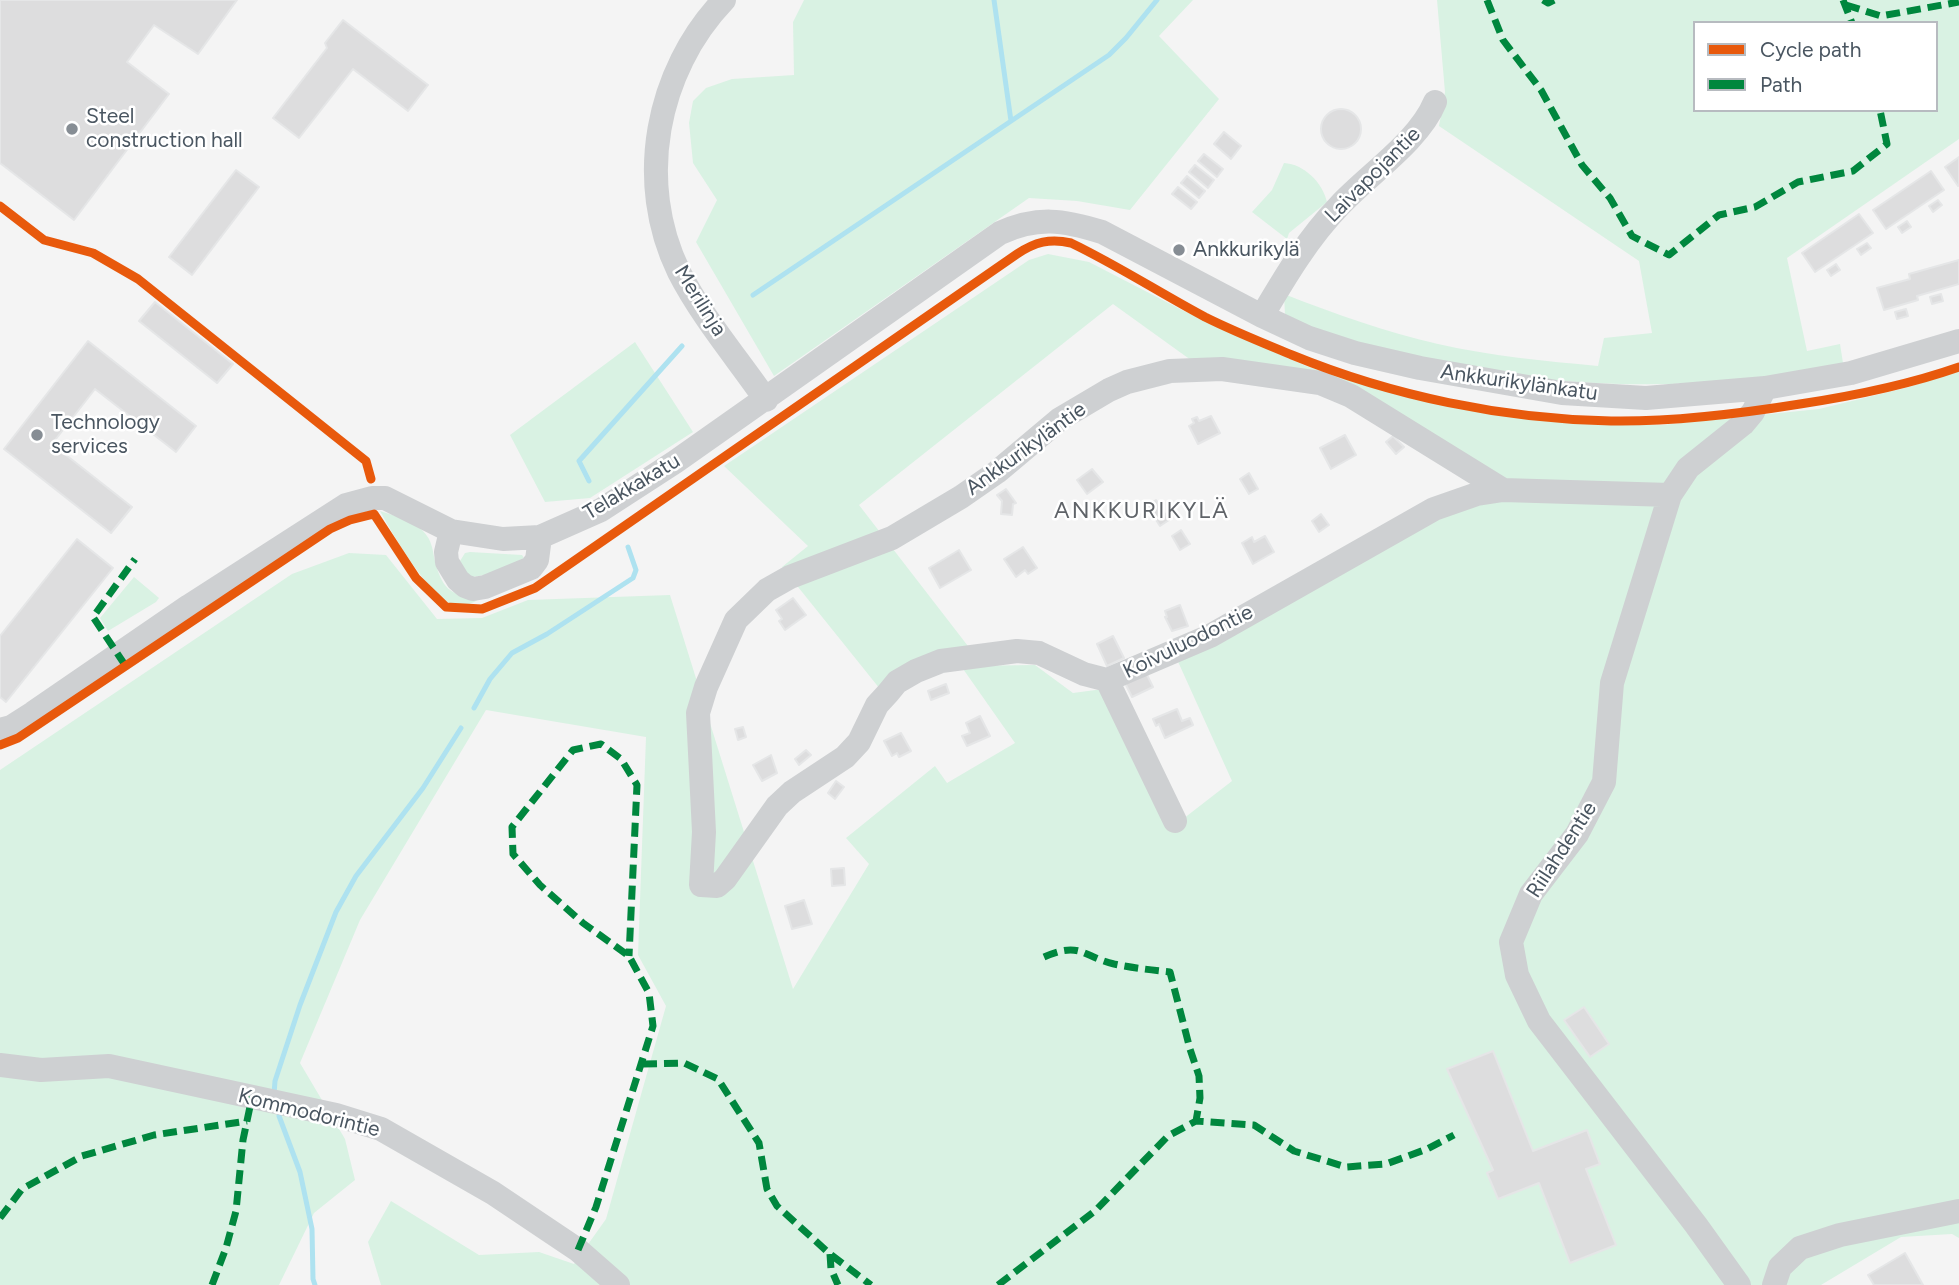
<!DOCTYPE html>
<html>
<head>
<meta charset="utf-8">
<style>
	body { margin:0 }
	#map { position:relative; width:1959px; height:1285px; overflow:hidden; background:#f4f4f4; font-family:Figtree,sans-serif }
	canvas { display:block }
	.legend { position:absolute; left:1693px; top:21px; width:245px; height:91px; box-sizing:border-box; background:#fff; border:2px solid #b7bbc0; margin:0; padding:9px 12px; list-style:none; font-size:21px; color:#4a5661 }
	.legend li { display:flex; align-items:center; gap:14px; height:35px }
	.legend b { width:35px; border:2px solid #b7bbc0 }
</style>
</head>
<body>
<div id="map">
<canvas width="1959" height="1285"></canvas>
<ul class="legend">
<li><b style="height:9px;background:#e8590c"></b>Cycle path</li>
<li><b style="height:9px;background:#00873e"></b>Path</li>
</ul>
</div>
<script>
const ctx = document.querySelector('canvas').getContext('2d');
ctx.lineJoin = 'round';
function fill(path, color) { ctx.fillStyle = color; ctx.fill(path, 'evenodd'); }
function trace(path, color, width, dash) { ctx.strokeStyle = color; ctx.lineWidth = width; ctx.lineCap = dash ? 'butt' : 'round'; ctx.setLineDash(dash || []); ctx.stroke(path); }
function label(font, color, halo, rows, align = 'center') {
  ctx.font = font + ' Figtree,sans-serif'; ctx.lineWidth = 5; ctx.setLineDash([]); ctx.textBaseline = 'middle'; ctx.strokeStyle = halo; ctx.fillStyle = color; for (const [text, x, y, turn = 0] of rows) {
    ctx.save(); ctx.translate(x, y); ctx.rotate((+turn || 0) * Math.PI / 180); ctx.textAlign = isNaN(turn) ? turn : align; if (halo) ctx.strokeText(text, 0, 0); ctx.fillText(text, 0, 0); ctx.restore();
  }
}
fill(new Path2D(`
	M804,0H1193L1159,36L1219,99L1130,210L1077,201L1029,198L774,376L696,242L717,200L693,163L689,123L693,101L706,88L732,79L794,75L793,22Z
	M1437,0H1959V139L1787,258L1807,351L1840,344L1843,363C1693,396 1538,390 1390,350C1365,344 1337,340 1313,330C1304,326 1294,320 1285,315L1284,294C1335,314 1386,332 1438,344C1491,356 1545,361 1598,366L1604,338L1652,333L1639,261L1439,126L1445,92ZM1695,23H1936V110H1695Z
	M1284,163C1304,164 1323,183 1327,202L1289,233L1287,239L1252,212L1272,190Z
	M1048,254L1089,262L1184,311L1306,366L1395,394L1487,413L1544,421L1662,425L1819,409L1909,387L1959,371V1238L1952,1234L1901,1237L1821,1285H381L368,1242L391,1201L479,1255L539,1252L574,1264L606,1219L666,1006L638,955L646,737L486,710L360,920L300,1063L345,1139L355,1180L314,1213L279,1285H0V770L292,574L349,553L386,555L437,619L482,618L528,600L670,595L793,989L869,864L846,838L935,766L947,783L1015,743L961,666L1035,665L1073,693L1103,689L1170,829L1232,781L1175,655L1447,510L1496,498L1332,384L1195,363L1113,304L859,505L971,650L880,689L782,567L808,546L724,466L1029,260Z
	M635,342L693,432L590,498L545,502L510,435Z
	M380,511C396,516 417,521 427,536C431,541 433,550 434,557C442,589 448,595 481,598C473,603 465,607 455,605C430,599 392,533 380,511Z
	M470,552L522,555L524,558L496,573L467,578L460,561L465,553Z
	M134,577L159,598L156,602L108,631L100,618Z`), '#d9f2e3');
trace(new Path2D(`
	M994,0L1011,121
	M753,295L1109,55L1126,38L1157,0
	M589,481L579,461L682,346
	M474,708L490,679L512,653L547,634L633,578L636,570L628,547
	M274,1094L275,1081L300,1005L336,912L356,876L423,788L461,728
	M279,1116L300,1172L312,1229L313,1279L315,1285`), '#aee2f0', 5);
const building = new Path2D(`
	M0,0H237L198,54L154,25L127,62L169,94L74,220L0,163Z
	M343,20L428,85L408,111L353,69L299,138L273,118L327,48L325,43Z
	M1321 129a20 20 0 1 1 40 0a20 20 0 1 1-40 0Z
	M1224,132L1241,146L1231,159L1214,144Z
	M1204,154L1223,169L1217,177L1198,161Z
	M1959,157V185L1958,186L1945,167Z
	M1195,165L1214,180L1208,188L1189,172Z
	M236,170L259,187L192,275L169,257Z
	M1931,171L1944,190L1886,229L1873,210Z
	M1187,176L1205,191L1199,198L1181,183Z
	M1178,187L1197,202L1191,209L1172,194Z
	M1938,200L1942,205L1933,212L1929,206Z
	M1859,214L1873,233L1815,272L1802,253Z
	M1907,221L1911,227L1902,233L1898,227Z
	M1867,243L1871,248L1861,255L1857,249Z
	M1959,260V284L1917,296L1918,300L1884,310L1877,288L1910,279L1909,274Z
	M1836,264L1840,270L1831,276L1827,270Z
	M1941,294L1943,301L1932,304L1930,297Z
	M155,302L233,364L217,383L139,321Z
	M1906,309L1908,316L1897,319L1895,312Z
	M88,341L196,426L176,452L95,389L52,444L132,507L111,533L4,449Z
	M1211,416L1220,433L1198,444L1189,426L1194,423L1192,419L1197,417L1199,421Z
	M1345,435L1356,455L1331,469L1320,448Z
	M1393,436L1404,447L1396,454L1386,442Z
	M1092,469L1103,482L1087,494L1077,480Z
	M1249,473L1258,489L1249,494L1240,479Z
	M1006,489L1016,503L1013,504L1012,515L1001,514L1002,501L997,495Z
	M1156,500L1169,520L1160,526L1147,506Z
	M1321,514L1329,525L1319,532L1312,521Z
	M1181,530L1190,544L1180,550L1172,536Z
	M1265,536L1274,552L1253,564L1242,543L1252,537L1254,542Z
	M77,539L113,568L6,702L0,697V636Z
	M1023,547L1037,568L1028,574L1025,570L1016,577L1004,559Z
	M959,550L971,570L940,588L929,568Z
	M793,598L806,615L785,630L779,621L782,619L776,610Z
	M1180,605L1188,626L1172,631L1165,617H1167L1165,611Z
	M1113,636L1124,658L1107,666L1097,644Z
	M1146,673L1153,687L1132,697L1125,683Z
	M946,684L949,693L931,700L928,691Z
	M1177,709L1182,721L1190,718L1193,725L1165,738L1159,724L1156,726L1153,719Z
	M980,716L990,736L967,746L962,736L970,733L966,723Z
	M743,727L746,737L738,740L735,729Z
	M901,733L911,751L899,757L897,753L892,756L884,741Z
	M806,750L811,755L799,765L795,759Z
	M771,755L777,773L762,781L753,765Z
	M836,781L844,787L835,799L828,793Z
	M844,868L845,885L832,886L831,869Z
	M804,900L812,924L792,929L785,906Z
	M1584,1007L1609,1044L1590,1057L1564,1020Z
	M1493,1051L1533,1151L1587,1130L1600,1164L1586,1169L1616,1245L1570,1263L1539,1183L1498,1199L1487,1173L1493,1170L1447,1069Z
	M1905,1253L1923,1285H1874L1868,1275Z`);
fill(building, '#ddddde');
trace(building, '#e5e6e7', 2);
trace(new Path2D(`
	M724,0C656,71 635,182 679,272C702,317 737,358 766,400
	M1262,316C1285,277 1308,238 1340,205C1369,174 1419,141 1435,102
	M1503,490L1477,494L1434,509L1210,636L1107,680L1084,674L1039,653L1017,651L941,661L916,671L897,682L888,693L877,705L859,742L845,757L792,792L777,806L725,879L717,886L701,885L704,832L698,713L706,687L736,620L767,590L790,577L892,538L961,497L997,472L1060,419L1109,390L1127,382L1170,371L1222,369L1320,383L1351,396L1503,490L1670,495
	M451,531L446,552L447,562L458,580L465,586L473,589L485,587L531,568L537,560L540,537
	M1107,680L1175,821
	M0,730L11,727L33,713L189,606L346,505L372,498H385L451,531L503,539L540,537L601,510L675,462L1000,233C1038,216 1063,220 1102,232L1262,316L1309,338L1355,353L1420,368L1562,393L1646,398L1765,388L1851,373L1959,341
	M0,1065L41,1070L109,1066L336,1115L381,1129L493,1193L578,1250L618,1285
	M1739,1285L1696,1225L1539,1021L1517,975L1511,942L1531,894L1577,834L1604,782L1612,683L1670,495L1688,468L1743,424L1753,412L1765,388
	M1774,1285L1780,1267L1800,1248L1840,1235L1959,1211`), '#ced0d2', 24);
trace(new Path2D(`
	M1487,0L1503,40L1541,90L1582,165L1610,198L1632,236L1669,255L1719,215L1755,207L1798,182L1853,171L1887,144L1880,110
	M1543,0L1548,3L1554,0
	M1843,0L1852,23
	M1846,5L1881,16L1959,2
	M125,665L93,617L135,559
	M1044,957C1081,941 1081,956 1114,964C1133,968 1151,970 1170,972L1190,1049L1199,1076L1200,1098L1196,1121
	M643,1064L684,1063L718,1079L759,1143L767,1189L777,1206L830,1254L871,1285
	M0,1218L22,1189L82,1156L154,1135L247,1121
	M578,1250L596,1207L653,1026L649,993L629,956L583,923L540,885L513,854L512,827L573,750L601,744L621,759L637,785L629,956
	M830,1254L831,1269L838,1285
	M212,1285L226,1248L236,1211L243,1140L252,1097
	M998,1285L1095,1211L1168,1136L1196,1121L1254,1125L1294,1151L1346,1167L1386,1164L1427,1149L1454,1135`), '#00873e', 7, [14, 7]);
trace(new Path2D(`
	M0,206L44,240L93,253L138,279L366,461L371,479
	M0,745L18,738L330,529L350,520L374,514L416,578L446,607L482,609L535,588L1017,254C1035,242 1050,238 1071,243C1117,265 1160,293 1205,317C1233,331 1263,343 1292,355C1392,396 1503,419 1611,421C1674,422 1738,414 1800,404C1853,396 1908,385 1959,367`), '#e8590c', 9);
for (const [x, y, r, color] of [
	[72,129,7,"#868d94"],
	[1179,250,7,"#868d94"],
	[37,435,7,"#868d94"]
]) { const dot = new Path2D(); dot.arc(x, y, r, 0, 2 * Math.PI); ctx.fillStyle = color; ctx.fill(dot); trace(dot, '#fff', 2.5); }
label('21px', '#4a5661', '#fff', [
	["Steel",86,117],
	["construction hall",86,141],
	["Ankkurikylä",1193,250],
	["Technology",51,423],
	["services",51,447]
], 'left');
label('21px', '#4a5661', '#fff', [
	["Laivapojantie",1373,175,-45],
	["Merilinja",700,301,58],
	["Ankkurikylänkatu",1519,383,8],
	["Ankkurikyläntie",1026,449,-36],
	["Telakkakatu",632,487,-31],
	["Koivuluodontie",1188,642,-26],
	["Riilahdentie",1562,850,-57],
	["Kommodorintie",309,1113,14]
]);
ctx.letterSpacing = '2px';
label('23px', '#5f6368', '#fff', [
	["ANKKURIKYLÄ",1142,511]
]);
ctx.letterSpacing = '0px';
</script>
</body>
</html>
